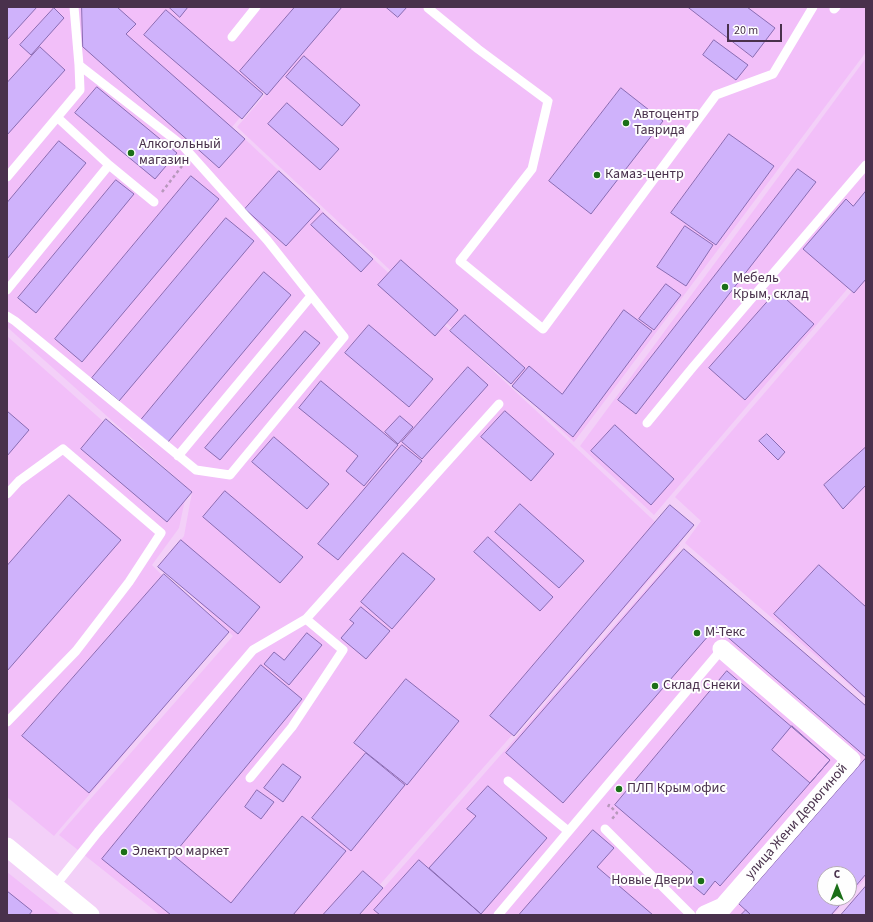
<!DOCTYPE html>
<html>
<head>
<meta charset="utf-8">
<style>
	body { margin:0 }
	#map { position:relative; width:873px; height:922px; overflow:hidden; background:#f3d0f8; font-family:"Source Sans 3",sans-serif }
	canvas { display:block }
	.frame { position:absolute; inset:0; border:8px solid #49314c; pointer-events:none }
	.north { position:absolute; left:817px; top:866px; width:40px; height:40px; box-sizing:border-box; background:#fefefe; border:1px solid #b6acb7; border-radius:50%; rotate:0deg; font-size:11px; font-weight:700; line-height:16px; text-align:center; color:#49314c }
	.north::after { content:''; display:block; margin:auto; width:14px; height:18px; background:#1b6f18; clip-path:polygon(50% 0,100% 100%,50% 72%,0 100%) }
	.scale { position:absolute; left:727px; top:24px; width:55px; height:18px; box-sizing:border-box; border:2px solid #49314c; border-top:0; padding-left:5px; font-size:12px; line-height:14px; white-space:nowrap; color:#49314c; -webkit-text-stroke:3px #fefefe; paint-order:stroke }
</style>
</head>
<body>
<div id="map">
<canvas width="873" height="922"></canvas>
<div class="frame"></div>
<div class="north">С</div>
<div class="scale">20 m</div>
</div>
<script>
const ctx = document.querySelector('canvas').getContext('2d');
ctx.lineJoin = 'round';
function fill(path, color) { ctx.fillStyle = color; ctx.fill(path, 'evenodd'); }
function trace(path, color, width, dash) { ctx.strokeStyle = color; ctx.lineWidth = width; ctx.lineCap = dash ? 'butt' : 'round'; ctx.setLineDash(dash || []); ctx.stroke(path); }
function label(font, color, halo, rows, align = 'center') {
  ctx.font = font + ' "Source Sans 3",sans-serif'; ctx.lineWidth = 4; ctx.setLineDash([]); ctx.textBaseline = 'middle'; ctx.strokeStyle = halo; ctx.fillStyle = color; for (const [text, x, y, turn = 0] of rows) {
    ctx.save(); ctx.translate(x, y); ctx.rotate((+turn || 0) * Math.PI / 180); ctx.textAlign = isNaN(turn) ? turn : align; if (halo) ctx.strokeText(text, 0, 0); ctx.fillText(text, 0, 0); ctx.restore();
  }
}
fill(new Path2D(`
	M7,7H334L232,127L680,545L353,915H160L59,835L233,636L160,564L184,536L192,492L7,327Z
	M341,7H866V52L574,442L237,127Z
	M866,58V267L654,515L580,446Z
	M866,275V699L685,543L701,521L675,497Z
	M7,336L186,495L179,528L152,565L224,637L54,836L7,797Z
	M679,552L866,709V878L849,897V874H825V898H848L833,915H360Z
	M7,872L61,915H7Z`), '#f2bff9');
const building = new Path2D(`
	M7,7H37L7,40Z
	M82,7H117L136,24L126,34L245,139L219,168L83,47Z
	M169,7H188L180,17Z
	M295,7H342L267,95L240,71Z
	M386,7H407L398,17Z
	M688,7H747L775,28L753,57Z
	M54,8L64,18L31,55L20,45Z
	M166,10L263,94L242,119L144,35Z
	M714,40L748,65L736,80L703,55Z
	M40,47L65,70L7,135V83Z
	M304,56L360,105L342,126L286,77Z
	M97,87L177,153L155,179L75,113Z
	M621,88L663,121L591,214L549,181Z
	M287,103L339,149L320,170L268,124Z
	M729,134L774,166L716,245L671,213Z
	M59,141L86,163L7,259V203Z
	M798,169L816,182L636,414L618,400Z
	M279,171L320,209L286,246L245,209Z
	M191,176L219,199L82,362L55,339Z
	M116,180L134,194L36,313L18,298Z
	M866,191V279L854,293L803,249L846,199L853,206Z
	M323,213L373,259L361,272L311,225Z
	M226,218L254,241L119,401L92,378Z
	M685,226L713,245L686,286L657,267Z
	M401,260L458,310L435,336L378,285Z
	M264,272L291,295L168,442L141,420Z
	M666,284L681,295L654,330L639,319Z
	M777,291L814,324L745,400L709,368Z
	M624,310L652,331L573,437L512,386L529,366L562,394Z
	M465,315L525,368L511,384L450,331Z
	M369,325L433,379L409,407L345,353Z
	M305,331L320,343L220,460L205,448Z
	M468,367L488,385L422,459L402,442Z
	M321,381L398,445L364,486L346,471L358,456L299,408Z
	M7,411L29,430L7,456Z
	M505,411L554,454L531,481L481,437Z
	M400,416L413,427L398,444L385,432Z
	M106,419L192,492L167,522L81,449Z
	M615,425L674,479L651,505L591,451Z
	M767,434L785,452L778,460L759,441Z
	M274,437L329,484L307,509L252,462Z
	M402,445L422,461L338,560L318,544Z
	M866,447V485L843,509L824,485Z
	M225,491L303,557L280,583L203,517Z
	M69,495L121,540L7,671V566Z
	M520,504L584,561L559,588L495,532Z
	M670,505L694,525L514,736L490,716Z
	M488,537L553,597L540,611L474,552Z
	M181,540L260,607L238,634L158,567Z
	M684,549L866,706V757L716,627L563,803L506,753Z
	M403,553L435,579L392,629L361,602Z
	M819,565L866,607V698L774,614Z
	M164,574L229,632L89,793L22,736Z
	M361,607L390,631L366,659L341,638L354,623L350,620Z
	M307,633L322,645L289,685L264,664L274,652L284,660Z
	M261,665L302,699L173,855L231,903L302,816L346,851L293,915H171L102,859Z
	M727,671L830,760L720,886L715,881L704,895L686,880L693,872L615,805Z
	M406,679L459,721L407,785L354,743Z
	M792,726L830,760L810,783L772,750Z
	M366,753L405,785L351,851L312,818Z
	M866,758V874L849,894V874H825V898H846L831,915H751L739,904Z
	M283,764L301,777L283,802L264,788Z
	M488,786L547,838L481,914L429,868L476,816L467,809Z
	M257,790L274,802L261,819L245,807Z
	M593,830L614,848L597,867L653,915H519Z
	M419,860L481,914L479,915H380L374,910Z
	M363,871L383,888L359,915H323Z
	M866,886V915H841Z
	M7,891L32,911L29,915H7Z
	M746,910L751,915H741Z`);
fill(building, '#cfb2fb');
trace(building, '#896cb3', 1);
trace(new Path2D(`
	M162,192L182,166
	M608,807L609,805L617,813L612,819`), '#b898bc', 2.5, [3, 3]);
trace(new Path2D(`
	M429,7L428,8L478,49L548,101L532,169L460,261L543,329L716,95L773,74L813,7
	M834,9L836,7
	M232,37L256,7
	M109,165L154,202
	M7,177L80,90L79,65
	M7,290L109,165L58,118
	M7,316L15,321L196,470L230,475L344,337L267,240L183,146L79,65L74,7
	M647,423L693,367L866,165
	M178,456L311,296
	M7,494L19,481L63,449L161,533L129,582L76,651L7,722
	M250,778L292,727L343,650L306,619
	M508,781L568,831
	M605,829L691,915
	M55,886L98,832L253,650L306,619L499,404
	M498,915L722,649`), '#fff', 9);
trace(new Path2D(`
	M7,847L90,915
	M705,915L723,907L851,760L722,649`), '#fff', 19);
for (const [x, y, r, color] of [
	[626,123,4,"#1b6f18"],
	[131,153,4,"#1b6f18"],
	[597,175,4,"#1b6f18"],
	[725,287,4,"#1b6f18"],
	[697,633,4,"#1b6f18"],
	[655,686,4,"#1b6f18"],
	[619,789,4,"#1b6f18"],
	[124,852,4,"#1b6f18"],
	[701,881,4,"#1b6f18"]
]) { const dot = new Path2D(); dot.arc(x, y, r, 0, 2 * Math.PI); ctx.fillStyle = color; ctx.fill(dot); trace(dot, '#fefefe', 1.5); }
label('14px', '#49314c', '#fefefe', [
	["Автоцентр",634,115],
	["Таврида",634,131],
	["Алкогольный",139,145],
	["магазин",139,161],
	["Камаз-центр",605,175],
	["Мебель",733,279],
	["Крым, склад",733,295],
	["М-Текс",705,633],
	["Склад Снеки",663,686],
	["ПЛП Крым офис",627,789],
	["Электро маркет",132,852],
	["Новые Двери",693,881,"right"]
], 'left');
label('14px', '#49314c', '#fefefe', [
	["улица Жени Дерюгиной",797,822,-49]
]);
</script>
</body>
</html>
